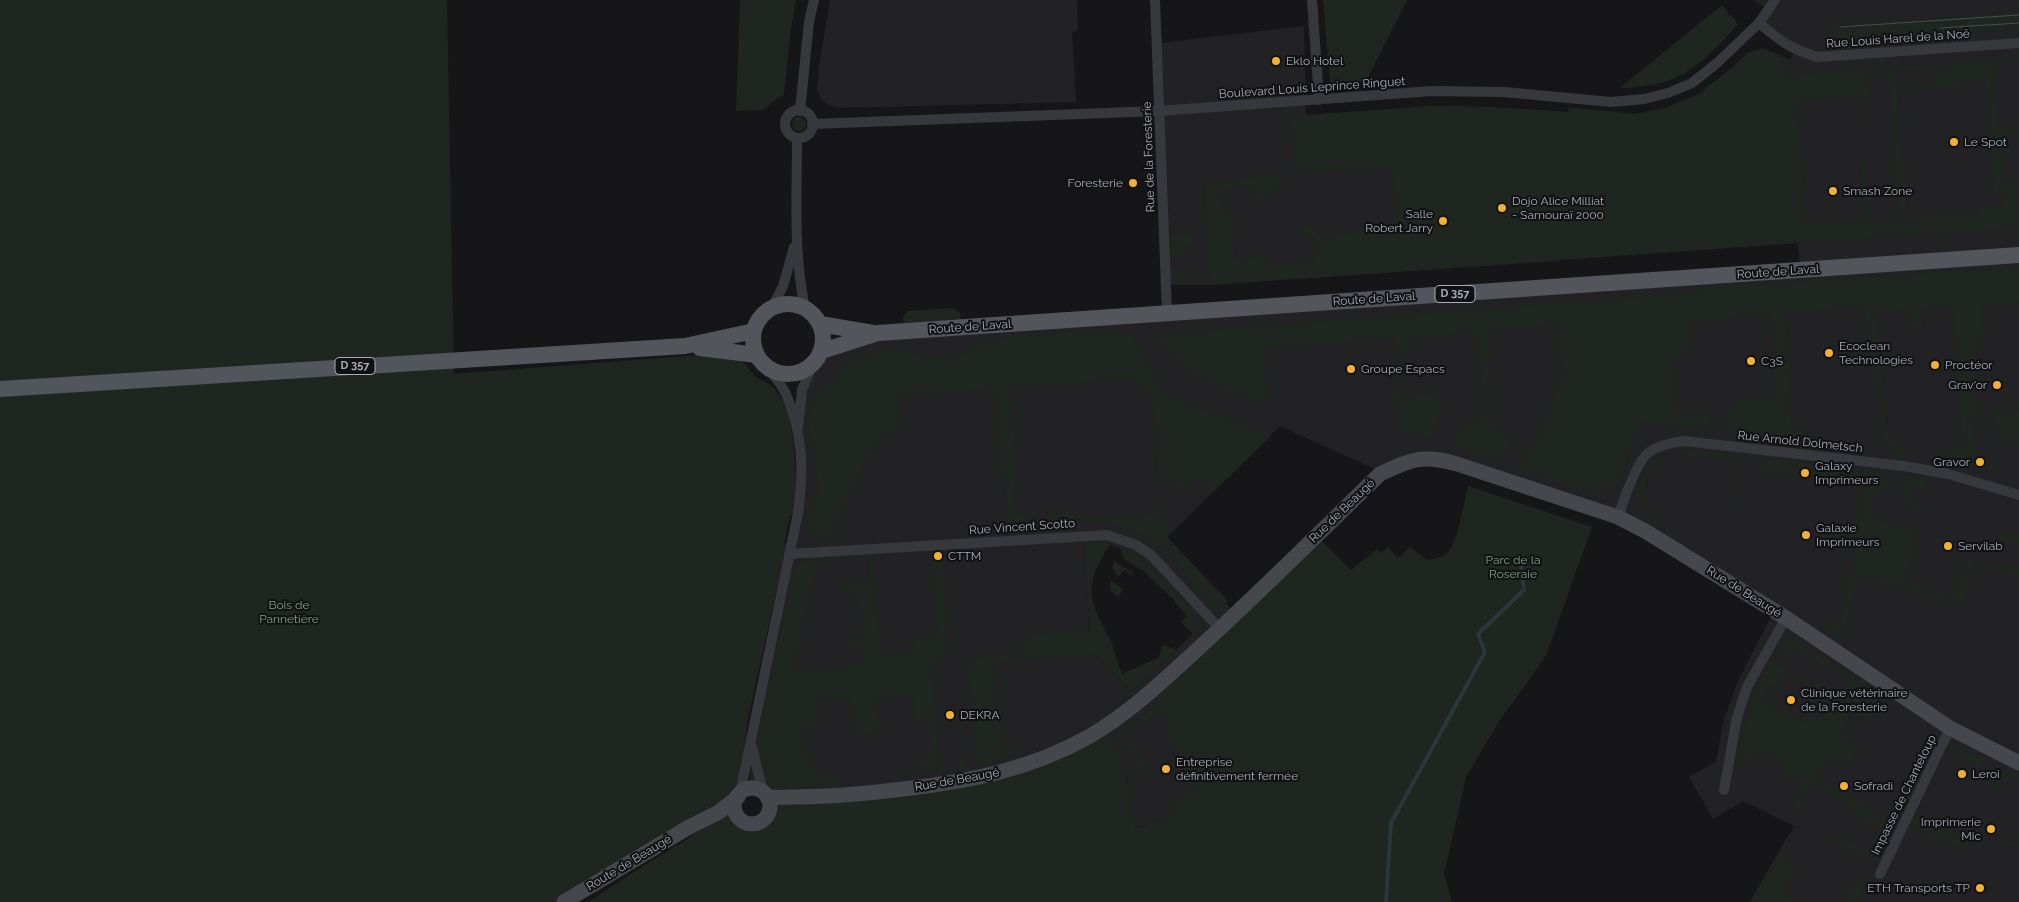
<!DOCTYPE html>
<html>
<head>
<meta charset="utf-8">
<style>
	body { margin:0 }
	canvas { display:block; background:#161618 }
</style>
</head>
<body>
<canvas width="2019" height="902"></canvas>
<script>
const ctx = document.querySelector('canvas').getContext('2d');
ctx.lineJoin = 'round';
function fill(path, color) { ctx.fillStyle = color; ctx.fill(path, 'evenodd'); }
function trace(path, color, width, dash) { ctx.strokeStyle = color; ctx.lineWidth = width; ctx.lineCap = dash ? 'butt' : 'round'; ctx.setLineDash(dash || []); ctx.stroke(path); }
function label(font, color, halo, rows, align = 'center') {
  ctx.font = font + ' Raleway,sans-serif'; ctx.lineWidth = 4; ctx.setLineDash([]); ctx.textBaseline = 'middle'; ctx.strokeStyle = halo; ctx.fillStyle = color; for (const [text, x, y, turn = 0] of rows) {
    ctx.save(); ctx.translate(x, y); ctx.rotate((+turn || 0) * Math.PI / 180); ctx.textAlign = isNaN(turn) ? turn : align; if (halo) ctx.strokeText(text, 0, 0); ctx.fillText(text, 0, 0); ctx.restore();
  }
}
fill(new Path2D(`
	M830,0H1077L1078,30L1072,32L1076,102L837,108L827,104L821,99L817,90L819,67Z
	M1754,0H2019V902H1750L1794,826L1743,801L1713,819L1689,777L1716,762L1724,719L1738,681L1774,611L1645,531L1442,460L1375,469L1280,426L1167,537L1236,614L1214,799L1134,829L1126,773L1030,764L852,795L770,806L769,801L760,790L750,788L751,739L798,513V430L811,366L822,351L878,333L1800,270L1785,67L1795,51L1759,23L1768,10ZM1099,541L1139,556L1193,613V634L1131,692L1092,652L1083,543Z
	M1304,26L1306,116L1431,106L1490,107L1568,112L1558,261L1209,285H1170L1161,43Z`), '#222225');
fill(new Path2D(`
	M0,0H447L454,374L712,354C723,356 737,356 745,364C748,368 751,372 755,376C761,381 769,383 774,388C797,411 798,484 794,515H790L784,543L787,544L748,718L741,775L739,781L727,796L720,816L736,813C746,829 767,825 770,806L777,804L965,781L1107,725L1113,736L1126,773L1135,829L1173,814L1168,803L1197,787L1164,732L1169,728L1161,713L1127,731L1124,729L1160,703L1154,690L1316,535L1351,570L1377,549L1381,553L1388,547L1398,558L1410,547L1427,560C1434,559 1440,559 1446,554C1458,544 1464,502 1468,486L1592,527L1546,656L1500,720L1466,777L1444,874L1452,902H588L643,866L691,837L695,825L556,902H0Z
	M740,0H796L791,28L784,95L776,99L763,110L736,111Z
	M1323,0H1407L1364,85L1338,89L1330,81Z
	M1722,5L1728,12L1727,14L1729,16L1731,15L1738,24C1720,45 1697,70 1670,80C1654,86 1637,87 1620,88Z
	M2019,12V28L1830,42L1828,26Z
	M1764,48L1790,60L1785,67L1786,75L1868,69L1871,97L1862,98L1864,124H1871L1875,162L1866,163L1871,225L1899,223L1887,73L1880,74V68L1935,64L1936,67H1952V63L2019,58V61L1996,62L1999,127L2019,126V131L2013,132V134L2002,136L2005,182L2016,181L2019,229L1798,243L1209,285L1205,181L1280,175V184L1257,208V196H1253L1252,188L1221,191L1223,212L1231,211L1235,259L1269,256L1270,265L1315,261L1314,237L1293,239L1308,224L1320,235L1397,230L1392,168L1294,174L1289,116L1431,106L1490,107L1568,112L1569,107L1635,114L1665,108L1698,94L1732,68L1747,53ZM1936,68V82L1912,84L1923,219L1908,221L1896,71ZM1985,80L1994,194L2002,193L2003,205L1980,207V212L1924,216L1915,90L1963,87V81ZM1856,97L1859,127H1870L1872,159L1861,160L1865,220L1806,225L1797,102Z
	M792 124a7 7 0 1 1 14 0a7 7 0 1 1-14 0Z
	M1194,233L1195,246L1183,247V257L1169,256L1168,234Z
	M2019,267V303L1982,306L1984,336L1976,337L1977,360L1974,361L1977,412L1973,413L1977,459L1974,466L1943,459L1944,451H1952L1951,448L1963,447L1952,308L1921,310L1923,328L1911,329V340L1902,341L1899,339L1909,338L1907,310L1877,313L1881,358L1889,359L1891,361L1881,362L1883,389L1893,388L1894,392L1884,393L1887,432L1907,453L1900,460L1882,444L1877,386H1871L1865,307L1785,314L1791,391L1788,392L1791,427L1811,431L1810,437L1803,436L1802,440L1723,431L1727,408H1732L1737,401L1775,398L1770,315L1691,322L1693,351L1680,352V360L1672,361L1676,410L1708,412L1711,416L1709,430L1642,422L1616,486L1598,496L1518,469L1528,445L1534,446L1564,370L1559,355L1558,325L1488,331L1494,411L1488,419L1508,438L1513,439L1502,463L1452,447L1461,420L1481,419L1483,410L1481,363H1475L1474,333L1414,337L1410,350L1399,356L1402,395L1439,392L1441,412L1432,440L1400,430L1399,404L1390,405L1389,390L1398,389L1394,339L1264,349L1269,408C1225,389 1181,378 1155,334L1678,294L1719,287Z
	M1196,269V274L1170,285L1169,270Z
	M953,308L960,313L961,320L904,324L903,316L909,311Z
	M1124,330L1140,346L1159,384L1171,396L1271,436L1167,537L1228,601L1224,605L1215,606L1206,600L1168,552L1170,549L1166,545L1163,547C1122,522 1098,520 1051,524C1044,517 1048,509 1056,505L1057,515L1084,513V518L1156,513V505L1162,504L1165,506L1160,514L1174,529L1214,491L1199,476L1182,492L1180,491L1177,483L1158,485L1156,480L1158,462L1152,403L1133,379L1011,388L1017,471L1014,483L1017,514H1026V524L1008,526L1004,475H997L994,431L999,427L998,413H995L994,389L899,397L901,434L882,436L861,472L839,518L837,523L838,539C827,540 812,541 808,528C804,515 818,500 818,488C820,457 801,435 812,401C818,385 839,388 843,359L889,350L955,358L963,355L973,346L999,338Z
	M2019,410V444L1999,438L1997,447L1992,411Z
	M1689,449L1736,455L1729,517L1725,516L1731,460L1677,455V451Z
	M1667,454C1665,461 1660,463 1655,468C1642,481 1639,505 1653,517C1659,522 1667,525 1674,529L1676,524L1675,532L1645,515L1635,495C1642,477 1649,462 1667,454Z
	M1755,457L1883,473L1888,476L1891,484L1875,496L1872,518L1920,532L1905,581L1955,596L1966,559L1976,562L1963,606L1860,576L1842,639L1815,621L1840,624L1845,578L1849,579L1851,573L1862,484L1759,472Z
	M1907,475L1925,478L1928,484L1926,490L1914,487L1912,498L1923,501L1922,506L1926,507L1925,515C1901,506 1896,499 1907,475Z
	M2000,531L2019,536V546L1998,540Z
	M1099,541L1111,544C1080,585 1091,604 1113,645L1114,652L1122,674L1158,658L1163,645L1177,650L1131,692L1095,655L995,663L1002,748L1033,746L1048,740L1010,756L975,766L967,659L1022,654L1021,635L1090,630L1083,543Z
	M1121,549L1139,556L1194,613L1193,634L1181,622L1187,616L1173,599L1142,570L1124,559Z
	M844,556L845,561L818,563L794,670L847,668V664L864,663L863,648L845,649L844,639L863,636L861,606H857L856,591L842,592L841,583L870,581L869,559H873L881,654L914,652L913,638L938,636L933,569L934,559L942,558L950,660L932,662L942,768L959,766V757L966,756L968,767L930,773L895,776V773L919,771V762L926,761L924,744L929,743L928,721L914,722L912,695L877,698L880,734L853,736L850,699L815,702L817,729L803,730L805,752L813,751L814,770H821L822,777L843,776V784L824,785L820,787V792C808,792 787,793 776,790C758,785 757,756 757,741L793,572C802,554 828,558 844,556Z
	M1114,561L1133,573V574L1132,575L1124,570L1118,577L1112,568Z
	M1993,561L2019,568V578L1990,570Z
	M1111,581L1123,589L1118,597L1110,590Z
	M1795,639L1879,694L1873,721L1865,717L1864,719L1852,714L1841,735L1861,745L1852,761L1826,764L1818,780L1872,807L1870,812L1893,823L1889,829L1884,831L1869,825L1841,806L1844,801L1810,783L1798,815L1790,811L1802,783L1782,773L1786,766L1760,752L1755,759L1745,767L1736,766L1751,701L1772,659L1779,662L1778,665L1788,670L1778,688L1770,684L1762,701L1779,710L1781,706L1797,714L1795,719L1805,723L1809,716L1823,722L1829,710L1838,715L1851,689L1845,685L1848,679L1795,651L1791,657L1777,650L1782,641Z
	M1797,674L1825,690V693L1821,702L1818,700L1821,693L1795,679Z
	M1131,742L1148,771L1144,777L1139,775L1126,745Z
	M1953,744L1985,759L1980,769L1953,756L1954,753L1947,750L1949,746Z
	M2005,768L2019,774V781L2002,783L1999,791L1991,788L1994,781L2000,783Z
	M1916,815L1970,841L1967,850L1945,843L1944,846L1911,826Z
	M1788,836L1782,857L1793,861L1792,867L1796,868L1784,896L1804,902H1750Z
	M1825,837L1849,840L1869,849L1871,853L1868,857H1860L1824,840Z
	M2003,838L2019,843V849L2000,845Z
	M1863,877H1868L1875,880L1870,883L1874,885L1871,887H1865L1858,902H1841L1853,884Z`), '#1e261f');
trace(new Path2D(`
	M1386,902L1391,823L1485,652L1478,634L1524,590L1521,566`), '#2c353c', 4);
trace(new Path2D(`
	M1155,0L1167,313
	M1312,0L1319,100
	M1759,23C1779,40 1791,49 1817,57L2019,43
	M785 124a14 14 0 1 1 28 0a14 14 0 1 1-28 0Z
	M800,111L809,22L814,0
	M812,124L1159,111L1432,91L1504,92L1611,102L1644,99L1668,93L1692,83L1717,63L1759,23L1775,0
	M797,138C797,195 793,253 805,308
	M771,309L783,286L794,247
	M798,427L802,390L812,366
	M1618,517C1623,502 1637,462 1648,453C1659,445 1671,443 1684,441L1904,466L1948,474L2019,495
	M789,554L1107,535L1136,545L1151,555L1220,629
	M752,747L763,792
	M1724,790L1737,717L1747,687L1786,618
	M740,793L798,513C804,469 803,435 786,394C782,385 774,376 768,368
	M1880,874L1950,728`), '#37383d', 10);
trace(new Path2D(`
	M734 806a18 18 0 1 1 36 0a18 18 0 1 1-36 0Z
	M767,797C813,798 857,795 903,789C970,781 1030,770 1090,736C1132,711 1165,679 1201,646C1262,590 1321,531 1380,474C1412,459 1423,454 1457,464L1618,517L1645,531L1786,618L1950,728L2019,763
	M564,902L689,827L719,812L738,797`), '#45474d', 15);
trace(new Path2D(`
	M753 339a35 35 0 1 1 70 0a35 35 0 1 1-70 0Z
	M820,324L873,333
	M700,348L757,355
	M822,351L878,333L2019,255
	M0,389L685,346L754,331`), '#53555c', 16);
trace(new Path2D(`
	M1840,27L2019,15
	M1940,28L2019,23`), '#4a4c52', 1);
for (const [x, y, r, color] of [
	[1276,61,5,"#f2b134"],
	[1954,142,5,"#f2b134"],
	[1133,183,5,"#f2b134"],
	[1833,191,5,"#f2b134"],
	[1502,208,5,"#f2b134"],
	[1443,221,5,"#f2b134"],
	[1829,353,5,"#f2b134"],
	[1751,361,5,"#f2b134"],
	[1935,365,5,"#f2b134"],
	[1351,369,5,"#f2b134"],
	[1997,385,5,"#f2b134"],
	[1980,462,5,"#f2b134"],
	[1805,473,5,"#f2b134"],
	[1806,535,5,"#f2b134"],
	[1948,546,5,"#f2b134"],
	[938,556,5,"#f2b134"],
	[1791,700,5,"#f2b134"],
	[950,715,5,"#f2b134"],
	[1166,769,5,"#f2b134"],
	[1962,774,5,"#f2b134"],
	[1844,786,5,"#f2b134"],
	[1991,829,5,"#f2b134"],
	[1980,888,5,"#f2b134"]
]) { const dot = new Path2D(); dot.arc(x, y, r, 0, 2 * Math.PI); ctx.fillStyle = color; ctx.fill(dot); trace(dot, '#111113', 2); }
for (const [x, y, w] of [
	[1455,294,40],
	[355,366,40]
]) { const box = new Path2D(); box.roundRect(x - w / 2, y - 8.5, w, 17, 4); ctx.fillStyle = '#111113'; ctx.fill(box); trace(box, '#a8adb8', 1); }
label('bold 11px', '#a8adb8', null, [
	["D 357",1455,294],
	["D 357",355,366]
]);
label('12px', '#a8adb8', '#111113', [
	["Rue Louis Harel de la Noë",1898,39,-4],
	["Boulevard Louis Leprince Ringuet",1312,88,-4],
	["Rue de la Foresterie",1149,157,-92],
	["Route de Laval",1778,272,-4],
	["Route de Laval",1374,299,-4],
	["Route de Laval",970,327,-4],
	["Rue Arnold Dolmetsch",1800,442,6],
	["Rue de Beaugé",1342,511,-44],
	["Rue Vincent Scotto",1022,527,-4],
	["Rue de Beaugé",1744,592,32],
	["Rue de Beaugé",957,780,-10],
	["Impasse de Chanteloup",1904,795,-64],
	["Route de Beaugé",629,863,-31]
]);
label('12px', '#a8adb8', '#111113', [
	["Eklo Hotel",1286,61],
	["Le Spot",1964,142],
	["Foresterie",1123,183,"right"],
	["Smash Zone",1843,191],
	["Dojo Alice Milliat",1512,201],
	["- Samouraï 2000",1512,215],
	["Salle",1433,214,"right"],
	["Robert Jarry",1433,228,"right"],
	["Ecoclean",1839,346],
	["Technologies",1839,360],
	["C3S",1761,361],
	["Proctéor",1945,365],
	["Groupe Espacs",1361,369],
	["Grav'or",1987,385,"right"],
	["Gravor",1970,462,"right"],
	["Galaxy",1815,466],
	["Imprimeurs",1815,480],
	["Galaxie",1816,528],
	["Imprimeurs",1816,542],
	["Servilab",1958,546],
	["CTTM",948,556],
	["Clinique vétérinaire",1801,693],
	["de la Foresterie",1801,707],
	["DEKRA",960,715],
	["Entreprise",1176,762],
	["définitivement fermée",1176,776],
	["Leroi",1972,774],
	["Sofradi",1854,786],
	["Imprimerie",1981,822,"right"],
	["Mic",1981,836,"right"],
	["ETH Transports TP",1970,888,"right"]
], 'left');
label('12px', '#7fa381', '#111113', [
	["Parc de la",1513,560],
	["Roseraie",1513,574],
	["Bois de",289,605],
	["Pannetière",289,619]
]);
</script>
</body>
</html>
